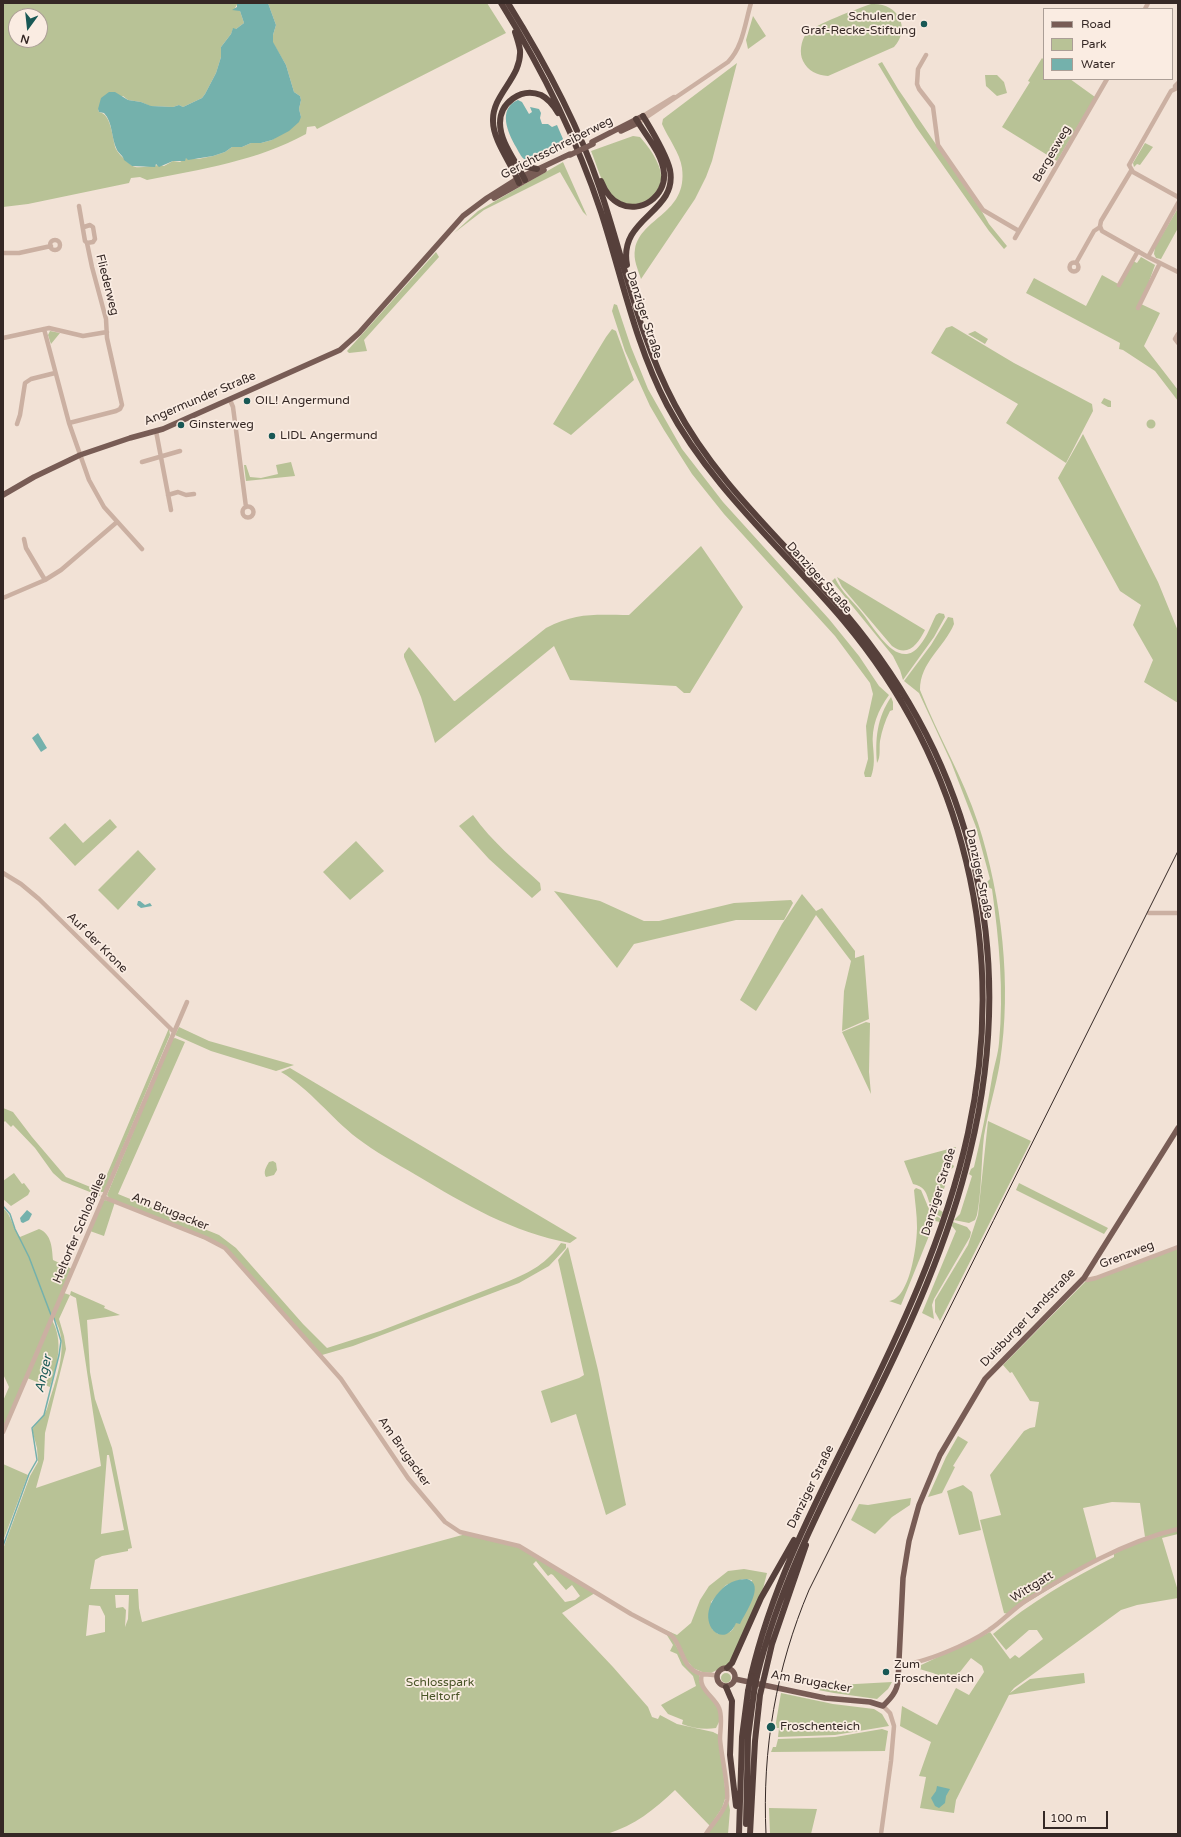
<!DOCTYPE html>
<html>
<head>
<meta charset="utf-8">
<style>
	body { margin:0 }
	#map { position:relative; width:1181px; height:1837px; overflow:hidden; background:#f2e2d6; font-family:"Varela Round",sans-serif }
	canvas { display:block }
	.frame { position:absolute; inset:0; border:4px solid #352825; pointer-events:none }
	.legend { position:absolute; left:1043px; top:8px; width:130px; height:72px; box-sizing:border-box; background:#faece2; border:1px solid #ab9e96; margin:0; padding:5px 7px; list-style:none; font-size:12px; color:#352825 }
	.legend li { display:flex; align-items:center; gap:8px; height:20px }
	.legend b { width:20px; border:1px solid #ab9e96 }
	.north { position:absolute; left:8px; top:8px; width:40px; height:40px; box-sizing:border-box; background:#faece2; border:1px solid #ab9e96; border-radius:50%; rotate:195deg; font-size:11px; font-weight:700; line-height:16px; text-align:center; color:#352825 }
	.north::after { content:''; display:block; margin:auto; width:14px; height:18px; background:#185855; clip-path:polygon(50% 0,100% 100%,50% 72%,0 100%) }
	.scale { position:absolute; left:1043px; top:1811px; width:65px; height:18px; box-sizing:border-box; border:2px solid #352825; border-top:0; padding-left:5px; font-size:12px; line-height:14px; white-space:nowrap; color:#352825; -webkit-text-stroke:3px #faece2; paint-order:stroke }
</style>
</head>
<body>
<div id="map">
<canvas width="1181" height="1837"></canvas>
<div class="frame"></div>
<ul class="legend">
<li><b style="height:5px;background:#785c55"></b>Road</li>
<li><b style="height:11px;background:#b8c296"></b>Park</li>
<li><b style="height:11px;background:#74b1ac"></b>Water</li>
</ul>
<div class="north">N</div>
<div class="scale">100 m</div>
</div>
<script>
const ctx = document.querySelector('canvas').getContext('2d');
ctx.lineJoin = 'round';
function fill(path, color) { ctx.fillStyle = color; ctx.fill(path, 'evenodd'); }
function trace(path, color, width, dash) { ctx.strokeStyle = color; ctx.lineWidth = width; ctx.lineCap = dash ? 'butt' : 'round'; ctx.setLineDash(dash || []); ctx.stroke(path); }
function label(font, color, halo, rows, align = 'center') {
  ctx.font = font + ' "Varela Round",sans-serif'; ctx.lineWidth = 3.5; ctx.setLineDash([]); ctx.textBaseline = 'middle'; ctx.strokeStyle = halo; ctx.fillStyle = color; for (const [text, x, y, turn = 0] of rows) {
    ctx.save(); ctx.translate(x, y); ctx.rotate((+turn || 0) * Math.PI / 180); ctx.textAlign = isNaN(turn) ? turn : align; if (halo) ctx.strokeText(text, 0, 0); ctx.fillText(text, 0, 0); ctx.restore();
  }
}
fill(new Path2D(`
	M3,3H238L235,8L240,11L244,23L236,29H233L231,34L221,47V57L216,73L205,94L202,98L183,107L179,105L173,107L150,106L141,102L128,100L123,96L98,109L99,112C112,114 112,139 116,149C119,155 127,161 131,165C138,171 154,163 164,166L173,161L180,162L186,158L198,159L213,156L225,152L232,147H242L251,143H261L272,140L301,117L299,109L301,100L300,96L294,92L286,65L273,43V35L276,25L268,3H487L506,33L317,129L315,126L307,127L306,134C257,161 202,169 147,180L140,177L131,178L129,183L28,204L3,207ZM16,16H40V40H16Z
	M871,4C897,2 912,27 894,47L828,76C817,75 808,71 803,61C799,53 801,41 806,34C815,24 857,9 871,4Z
	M753,16L766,36L748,49L746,40Z
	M1042,58L1044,60V79H1070L1095,97L1057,161L1002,127L1030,82L1028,81Z
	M882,62L898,89L981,210L989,224L1007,246L1004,249L989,231L916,127L878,64Z
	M737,63L712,161L706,177L695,199L641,279C638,269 633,260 635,249C641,217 688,214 682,168C680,153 668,138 662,124L663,119Z
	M985,75H997L1004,82L1007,93L997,96L986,86Z
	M633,136L640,137C649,147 663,166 661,180C658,203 627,213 612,195C601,184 597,165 591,151Z
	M1145,143L1153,147L1140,165L1137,164L1134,167L1133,163Z
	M563,162L587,216L583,212L560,172L484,210L454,233L478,211Z
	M1178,208V228L1161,259L1156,258L1154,254L1155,247Z
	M436,252L439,257L364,340L367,351L349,353L347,351Z
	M1141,257L1155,265L1141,304L1160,313L1144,346L1178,390V401L1155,371L1123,350L1119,349L1120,343L1026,293L1034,278L1086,306L1102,275L1120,285L1133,261L1137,263Z
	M614,304L617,305L631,347L648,389L682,449L723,502L829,619L859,656L879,686L889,695C878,710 871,727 873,746C874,757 875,766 871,777H865L864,773L868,759L866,726L873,694L870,683L835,636L724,514L692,474L664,430L650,406L625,351L612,311Z
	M952,326L1014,363L1092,404L1093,411L1066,463L1006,423L1018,404L931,353L946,328Z
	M612,329L616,331L634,380L571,435L553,424L606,337Z
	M50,331L60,333L51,344L48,335Z
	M975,331L988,339L985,344L968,334Z
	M1104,398L1111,401V407H1108L1101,403Z
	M1146.5 424a4.5 4.5 0 1 1 9 0a4.5 4.5 0 1 1-9 0Z
	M1083,434L1158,582L1178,631V703L1144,682L1153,660L1133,625L1141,605L1120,591L1058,478Z
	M291,462L295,476L246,481L244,465H246L250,477L261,478L278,474L276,465Z
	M701,546L743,607L690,693H684L676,686L570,680L554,646L435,743L421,697L404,657V654L409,647L454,701H455L546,628C577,612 596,615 629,615Z
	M837,577L925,630C918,644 908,658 892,646L842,587Z
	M835,578C841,592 854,602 863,614C875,629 899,673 920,645C927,637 931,625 936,615L939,613L944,614L945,617L934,637L903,680L900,670L893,656L832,581Z
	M948,617L953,618L954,624C944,648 920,662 920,690C938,736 963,777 978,823C1002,897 1012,986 1000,1062C996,1087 988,1111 984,1136C981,1162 982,1189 977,1215L975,1220L969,1223L954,1220L960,1214L972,1176L969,1174L971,1169L974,1167C981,1138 987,1108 992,1078C994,1066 998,1055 999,1043C1004,991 999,940 992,889L988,887L987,882L990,879L976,827L951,762L919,693L904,681L931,645Z
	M891,697L893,702V710L890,711C885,721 882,730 880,741C879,748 881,757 877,763C875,739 877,718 891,697Z
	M473,815C492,842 516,861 540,883L541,890L532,898L489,859L459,826Z
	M110,819L117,827L75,866L49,838L65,823L83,843Z
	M356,841L384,871L350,900L323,872Z
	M138,850L156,869L118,910L98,890Z
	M554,891L600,901L644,921H659L734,903L791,900L793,903L784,920H736L634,944L617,968Z
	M802,894L816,911L822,908L855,951V958L864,955L869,1019L842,1031L844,991L851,961L816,915L756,1011L740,1000L782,924Z
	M866,1022L870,1023L869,1072L871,1094L842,1032Z
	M179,1027L209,1041L294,1065L276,1071L211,1051L175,1035Z
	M169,1028L170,1035L104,1192H100V1196L62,1181L53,1173L35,1148L13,1125L11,1127L5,1121L3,1123V1108L13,1112L32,1137L66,1177L100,1191Z
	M175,1038L185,1042L118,1194L219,1235L236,1248L303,1324L327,1348L380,1331L509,1281C531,1272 547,1263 561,1243L566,1244V1248L549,1266L519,1283L353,1346L322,1355L225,1248L110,1199L107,1195L172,1039Z
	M290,1068L577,1238L570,1243C512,1232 466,1205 416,1175C396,1163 375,1152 357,1138C331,1118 310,1089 281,1072Z
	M988,1121L1031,1141L940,1321L935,1312V1300L968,1245L978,1215Z
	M956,1147L952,1164L954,1166L953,1168L950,1169L938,1209L943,1212L941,1217C923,1208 934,1188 913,1184L904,1161Z
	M273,1161L276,1163L277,1170L274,1175L266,1177C263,1172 266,1167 269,1162Z
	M14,1173L22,1184L24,1183L30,1191L28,1195L11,1206L3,1199V1181Z
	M1019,1183L1108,1228L1104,1234L1016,1190Z
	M916,1188L921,1190L929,1209L934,1215L940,1218V1222L935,1221L901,1305L889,1301C910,1299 917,1245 917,1227C917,1215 915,1202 914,1190Z
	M105,1200L115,1202L104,1236L90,1231L103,1201Z
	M3,1208C12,1215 12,1228 20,1237L39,1229C52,1234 52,1249 53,1260L72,1269L3,1430V1401L9,1387L3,1374Z
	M953,1222L967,1227L971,1232L970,1237L934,1299L932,1305L934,1319L922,1313L956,1231L952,1226Z
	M568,1247L598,1370L626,1505L606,1515L576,1414L551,1423L541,1391L579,1378L584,1375L558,1260Z
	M1178,1247V1528L1145,1537L1140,1503L1112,1502L1083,1508L1097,1560L1008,1614L1004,1613L980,1520L1001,1515L990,1475L1024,1431L1030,1428L1035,1427L1039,1402L1030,1401L1012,1372L1010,1373L1003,1365L1086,1281Z
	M71,1291L105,1306L104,1308L120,1315L87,1320L90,1372L95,1399L112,1448L132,1548L128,1549V1551L102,1556L95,1560L90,1589H138L139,1608L142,1622L466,1534L517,1546L595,1593L562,1613L613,1667L648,1707L652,1717L658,1719L660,1715L677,1724L713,1732L719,1735L726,1796L722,1808L710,1826L675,1790C654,1810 635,1825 607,1834H3V1549L30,1476L38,1462L37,1448L33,1433V1428L44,1415L47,1409C55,1381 72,1343 53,1317L64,1293L70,1295ZM70,1295L76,1298L101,1466L36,1488L44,1459L45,1433L66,1349L64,1336L59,1319ZM107,1455H109L124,1530L101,1534ZM536,1561L548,1576L551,1574L553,1575L566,1590L572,1585L580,1596L575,1600L565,1602L533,1564ZM115,1595H129L128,1619L125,1627L126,1610L123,1607L116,1608ZM89,1605L100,1606L105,1616V1632L86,1636Z
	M52,1320C64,1342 57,1365 50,1387L27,1378Z
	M958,1436L968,1442L953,1466L955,1467L942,1493L928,1497L946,1457Z
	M3,1464L28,1475L3,1541Z
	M963,1485L972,1492L981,1530L959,1535L947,1491Z
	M911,1498L910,1505L892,1517L875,1534L851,1520L859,1504L868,1505Z
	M1178,1530V1534L1162,1538L1178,1591V1598L1137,1605L1121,1610L1014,1688L1010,1693L1030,1679L1084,1673L1085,1683L1009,1695L963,1786L956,1800L954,1813L920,1808L926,1777L919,1776L931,1742L900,1726L902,1706L937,1725L956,1688L969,1695L984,1672L982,1666L971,1658L952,1682L933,1673L916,1668L917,1667L990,1632L1010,1659L1015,1655L1019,1658L1043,1639L1037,1630H1029L1006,1650L993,1634C1030,1602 1071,1579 1114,1557V1554L1129,1546Z
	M744,1569L767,1573L763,1589L732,1662L725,1666L711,1673L702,1672L693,1668L689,1665L679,1644L661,1628L677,1635L691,1623L700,1600L709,1586L728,1571ZM743,1579L752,1580L733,1629L730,1632L718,1634L712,1629L711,1602L726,1585Z
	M665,1632L671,1636L679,1651L699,1675V1681L715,1703L719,1710L720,1720L716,1728C705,1730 692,1728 682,1724L683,1720L668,1714L661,1705L696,1686L693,1676L682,1665L677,1654L670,1651L673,1645Z
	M721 1678a5 5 0 1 1 10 0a5 5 0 1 1-10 0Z
	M892,1682L888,1689L877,1699L834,1693L818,1690L819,1686Z
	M781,1693L833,1704L874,1709L882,1714L889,1726L835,1735L778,1737L779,1728H775Z
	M882,1729L888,1731L885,1751L771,1752L773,1747H776L778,1739L835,1737Z
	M728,1800L730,1810L728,1834H707Z
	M769,1808L817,1809L811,1834H770Z`), '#b8c296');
fill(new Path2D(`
	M237,3H268L276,25L273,35V42L286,65L294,92L300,96L301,100L299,109L301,117L299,122L289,131L272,140L261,143H251L242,147H232L225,152L213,156L188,160L186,158L185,161H173L159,167L156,164L155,167L132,166L124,160C123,155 119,154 117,150C111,138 113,122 104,113L99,112L98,109L101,98L109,92H115L128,100L141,102L151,106L173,107L179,105L183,107L202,98L205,94L216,73L221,57V47L231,34L233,28L236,29L244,23L240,11L232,10L237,7Z
	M518,100L522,102L529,114L532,112L530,107L539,109L541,113L540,118L542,124H548L552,127L557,125L563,139C563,147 556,151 549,154C543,156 534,161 528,161C522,160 519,152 516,147C508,133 497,109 518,100Z
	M38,733L47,748L41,752L32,738Z
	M138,901H140L145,905L150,903L152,906L141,908L137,905Z
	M27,1210L32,1214L29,1220L23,1223L21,1222L20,1218Z
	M747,1579C766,1584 745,1613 740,1624L736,1623C723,1653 691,1620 720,1591C727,1583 736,1579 747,1579Z
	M937,1786L950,1789L946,1796L945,1803L939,1808L935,1806L931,1798L936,1791Z`), '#74b1ac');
trace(new Path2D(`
	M3,1206L10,1214L15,1229L29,1257L51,1315
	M3,1546L29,1474L37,1460L32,1428L44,1415L59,1355L61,1341L54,1318`), '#74b1ac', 1.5);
trace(new Path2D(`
	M1145,9L1148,3
	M926,55L918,69L917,84L919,89L933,107L938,145L983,210L1019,231
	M1175,89L1171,91L1129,165L1133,172L1178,197
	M1175,89V86L1178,83
	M643,116L674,97
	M638,123L728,62C743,47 745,23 751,3
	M1131,171L1101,221L1100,226L1102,231L1148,257L1178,203
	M84,227L90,225L93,227L95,239L93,242L87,243
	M1015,238L1107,79
	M50 245a5 5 0 1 1 10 0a5 5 0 1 1-10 0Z
	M3,253H19L51,246
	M1148,257L1178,272
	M1069.5 267a4.5 4.5 0 1 1 9 0a4.5 4.5 0 1 1-9 0Z
	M1076,263L1094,231L1100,227
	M1119,285L1138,251
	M1138,308L1160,263
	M44,329L69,423L89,480L104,507L142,549
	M1178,334L1175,339L1178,343
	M3,338L49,328L83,336L107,332
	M230,400L233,407L246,507
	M69,423L116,411L120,409L122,405L107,338L106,319L92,267L87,243L85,241L79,206
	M17,424L20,415L25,383L31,379L55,373
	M156,431L171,510
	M142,462L180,451
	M168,495L178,492L186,495L194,494
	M242.5 512a5.5 5.5 0 1 1 11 0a5.5 5.5 0 1 1-11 0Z
	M24,539L26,548L45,580
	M3,598L45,580L61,570L117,522
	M3,873L21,884L39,899L174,1032
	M1149,913H1178
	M103,1197L206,1238L225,1248L341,1379L408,1478L445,1522L460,1532L519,1546L631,1614L671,1635C684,1647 680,1667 701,1674C706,1675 712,1674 717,1676
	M1084,1278L1087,1280L1096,1278L1178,1247
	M3,1432L187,1002
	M900,1664C922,1665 970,1643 989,1630C1003,1621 1014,1608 1027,1600C1074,1571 1124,1542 1178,1529
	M702,1674C697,1689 714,1696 719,1708C723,1717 720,1729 720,1739C721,1755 729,1786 727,1800C725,1812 712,1824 706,1834
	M881,1834L891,1761L894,1726L890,1713L883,1706`), '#cbb0a2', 4.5);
trace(new Path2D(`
	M621,131L638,123
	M592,142L643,116
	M494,198L544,170
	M3,495L34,477L80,455L130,438L163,429L340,350L359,333L463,216L487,198L517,179L570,154
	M717 1677a9 9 0 1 1 18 0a9 9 0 1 1-18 0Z
	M735,1679L825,1698L870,1702L883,1706C890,1699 897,1692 898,1681L903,1578L909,1541L919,1505L940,1455L985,1379L1084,1278L1178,1128`), '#785c55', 5.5);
trace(new Path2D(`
	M501,3C542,69 576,137 601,212C622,277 635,344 667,405C711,488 783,549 843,620C965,765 1008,949 968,1133C945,1239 897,1338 849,1435C810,1513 771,1590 751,1676
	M508,3C544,61 577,121 599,186C624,259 638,336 675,405C717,485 787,544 845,613C976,768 1018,956 970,1152C949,1242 909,1329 868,1411C825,1498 780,1582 757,1676
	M515,32C517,38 519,44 520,50C522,78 492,94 493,121C493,141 512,164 519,183
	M518,165L537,169
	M525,180C517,162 500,143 500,123C500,103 521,87 541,95C549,99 554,106 558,113
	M601,181C605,191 611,200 620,204C641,214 666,196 664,173C662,153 646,136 636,119
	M627,265C618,217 678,213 670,170C666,153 652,131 643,116
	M727,1668L732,1663L761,1598L794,1540
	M726,1687L732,1701L730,1755L736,1806
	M746,1824L748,1737L754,1692
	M739,1834L742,1737L748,1691
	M750,1834L755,1741L760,1695L772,1644L806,1545`), '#56403b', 6);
trace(new Path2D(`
	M766,1834C762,1749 776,1668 809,1590L1178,851`), '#352825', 1);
trace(new Path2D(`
	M570,155L593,144`), '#785c55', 5.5);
trace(new Path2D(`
	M748,1691L751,1676
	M754,1692L757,1676`), '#56403b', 6);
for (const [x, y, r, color] of [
	[924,24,4,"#185855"],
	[247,401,4,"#185855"],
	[181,425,4,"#185855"],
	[272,436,4,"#185855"],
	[886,1672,4,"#185855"],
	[771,1727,5,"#185855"]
]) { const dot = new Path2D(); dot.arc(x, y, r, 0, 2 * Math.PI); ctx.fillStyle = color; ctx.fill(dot); trace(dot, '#faece2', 1.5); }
label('12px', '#352825', '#faece2', [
	["Schulen der",916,17,"right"],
	["Graf-Recke-Stiftung",916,31,"right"],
	["OIL! Angermund",255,401],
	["Ginsterweg",189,425],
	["LIDL Angermund",280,436],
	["Zum",894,1665],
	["Froschenteich",894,1679],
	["Froschenteich",780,1727]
], 'left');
label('12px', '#352825', '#faece2', [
	["Gerichtsschreiberweg",557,148,-27],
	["Bergesweg",1052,154,-60],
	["Fliederweg",107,285,76],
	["Danziger Straße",644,315,72],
	["Angermunder Straße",200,399,-23],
	["Danziger Straße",819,578,48],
	["Danziger Straße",979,874,78],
	["Auf der Krone",97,943,45],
	["Danziger Straße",939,1192,-73],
	["Am Brugacker",170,1212,22],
	["Heltorfer Schloßallee",80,1228,-67],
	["Grenzweg",1127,1255,-21],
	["Duisburger Landstraße",1028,1318,-46],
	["Am Brugacker",404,1452,55],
	["Danziger Straße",811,1487,-64],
	["Wittgatt",1032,1587,-32],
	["Am Brugacker",811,1682,10]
]);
label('12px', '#495427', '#faece2', [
	["Schlosspark",440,1683],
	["Heltorf",440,1697]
]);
label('italic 13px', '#185855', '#faece2', [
	["Anger",44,1374,-77]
]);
</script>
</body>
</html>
